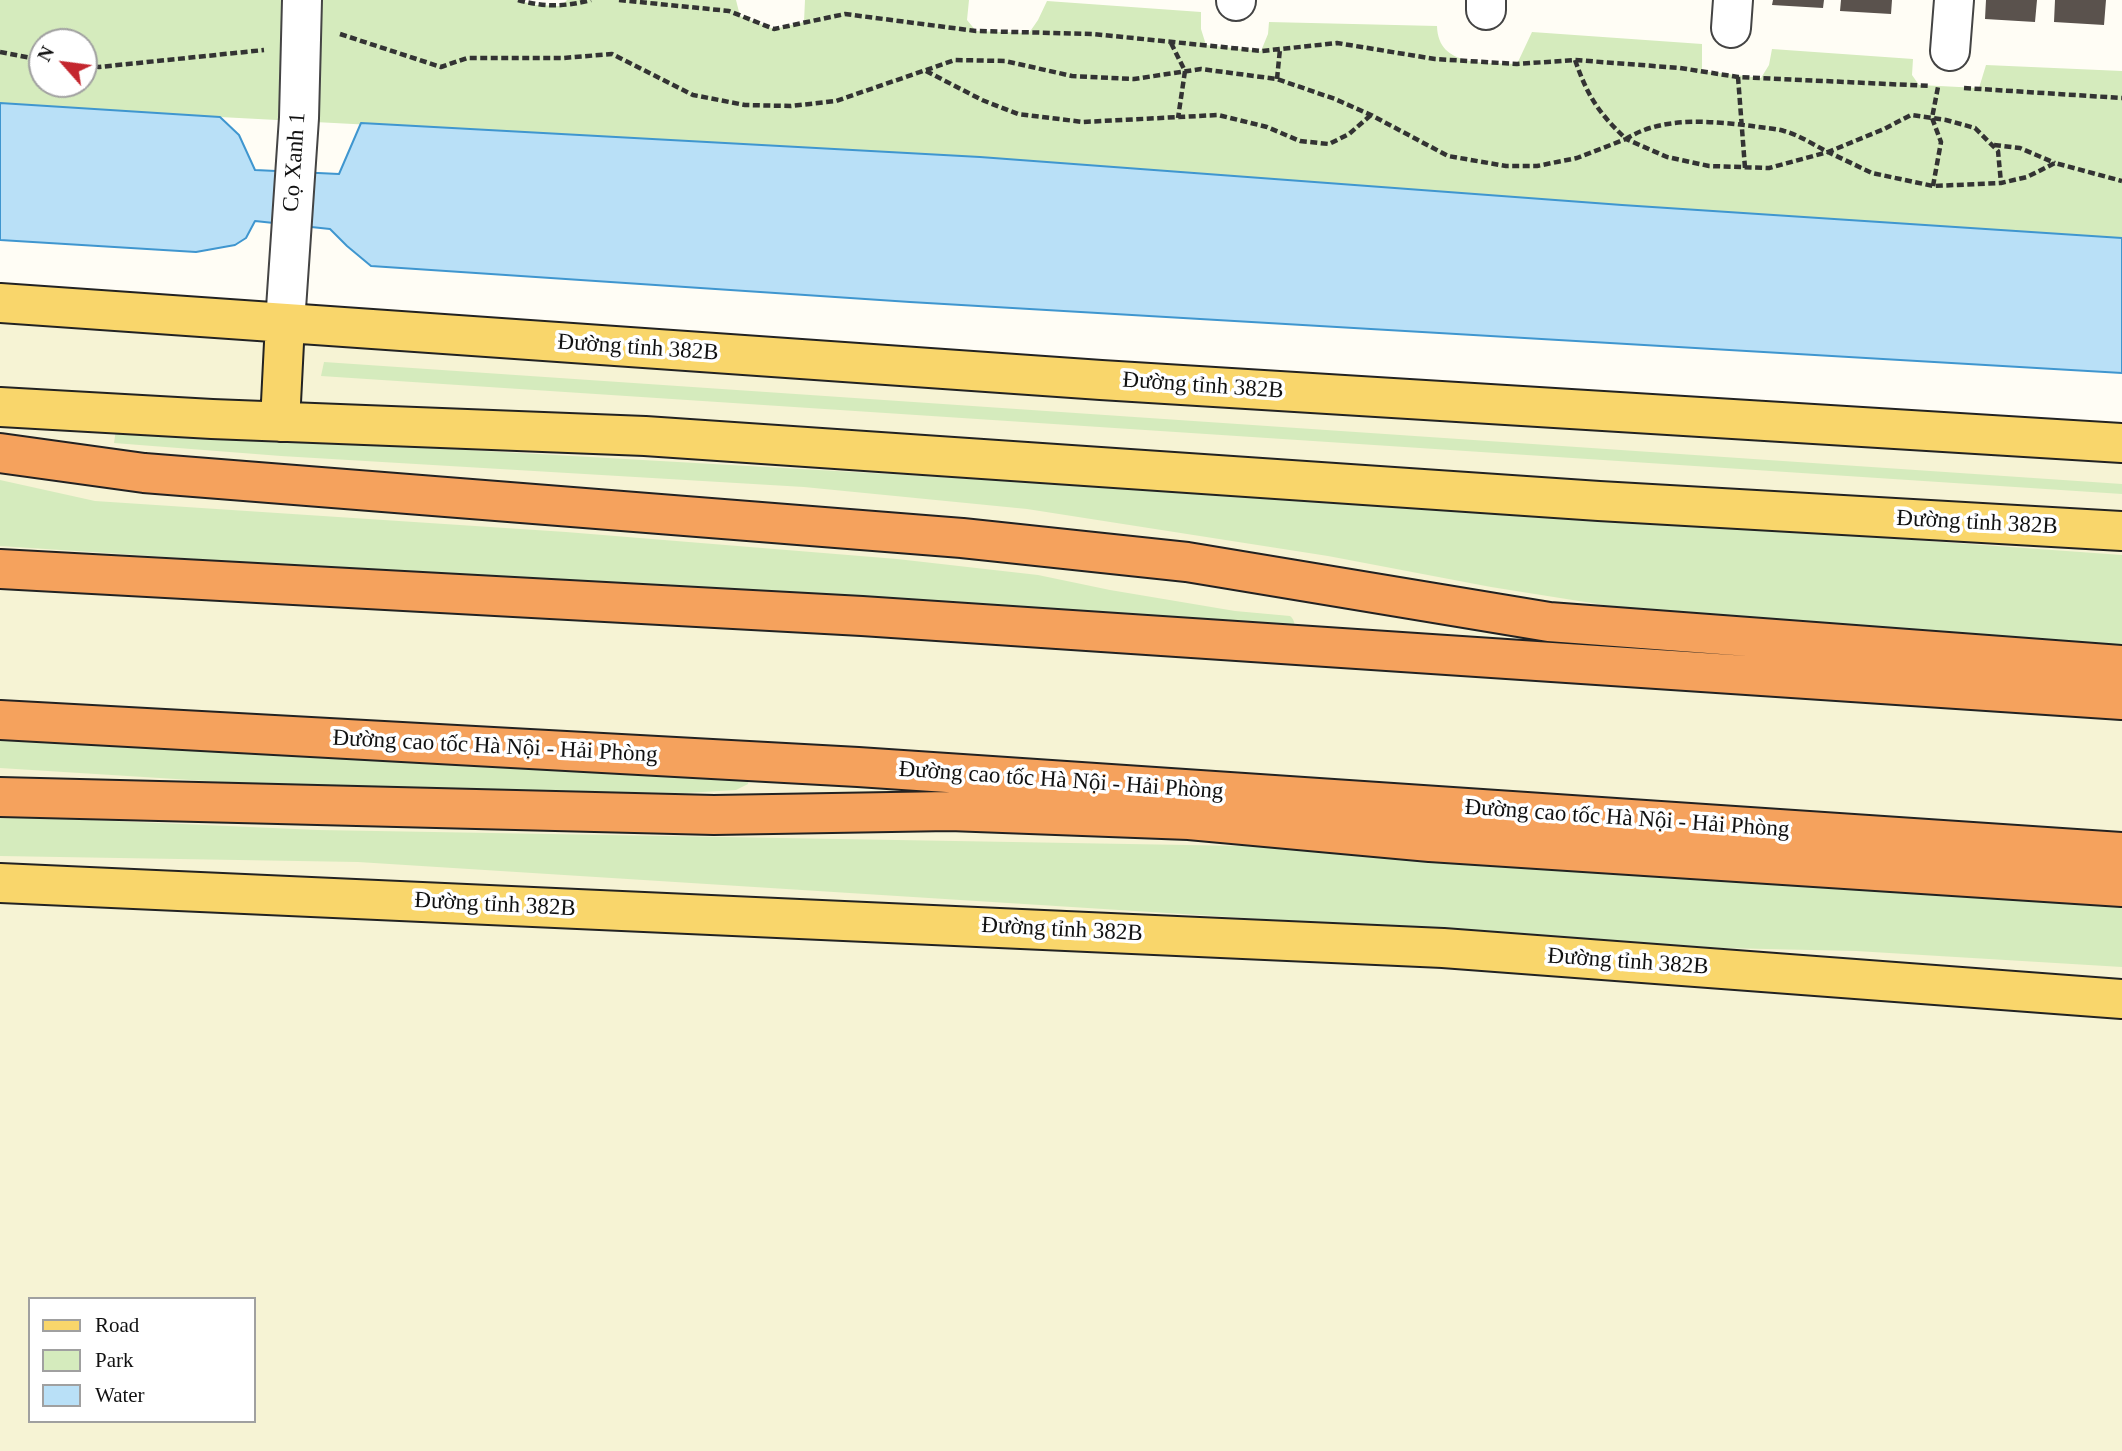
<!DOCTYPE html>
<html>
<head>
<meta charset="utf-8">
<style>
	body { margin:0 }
	#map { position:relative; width:2122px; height:1451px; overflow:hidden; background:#fffdf5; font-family:Georgia,serif }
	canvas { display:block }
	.legend { position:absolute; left:28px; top:1297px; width:228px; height:126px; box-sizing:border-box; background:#fff; border:2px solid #a0a0a0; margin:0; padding:9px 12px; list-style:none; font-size:21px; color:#111 }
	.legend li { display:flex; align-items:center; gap:14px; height:35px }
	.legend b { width:35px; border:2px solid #a0a0a0 }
	.north { position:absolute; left:28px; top:28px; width:70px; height:70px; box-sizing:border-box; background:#fff; border:2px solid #a0a0a0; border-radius:50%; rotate:298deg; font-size:19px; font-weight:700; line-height:28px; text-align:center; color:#111 }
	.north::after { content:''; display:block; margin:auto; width:24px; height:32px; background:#c4262e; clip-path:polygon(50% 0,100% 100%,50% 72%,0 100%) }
</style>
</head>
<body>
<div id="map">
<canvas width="2122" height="1451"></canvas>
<ul class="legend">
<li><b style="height:9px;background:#f9d66b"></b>Road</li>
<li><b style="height:19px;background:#d5ebbd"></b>Park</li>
<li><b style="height:19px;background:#b9e0f7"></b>Water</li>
</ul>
<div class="north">N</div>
</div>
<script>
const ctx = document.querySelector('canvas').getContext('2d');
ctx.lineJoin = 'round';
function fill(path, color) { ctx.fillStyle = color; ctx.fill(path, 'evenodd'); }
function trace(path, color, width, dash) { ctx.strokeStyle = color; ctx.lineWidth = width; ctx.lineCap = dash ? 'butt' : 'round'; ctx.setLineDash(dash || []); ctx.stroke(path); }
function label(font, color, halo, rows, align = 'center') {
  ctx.font = font + ' Georgia,serif'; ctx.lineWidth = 7; ctx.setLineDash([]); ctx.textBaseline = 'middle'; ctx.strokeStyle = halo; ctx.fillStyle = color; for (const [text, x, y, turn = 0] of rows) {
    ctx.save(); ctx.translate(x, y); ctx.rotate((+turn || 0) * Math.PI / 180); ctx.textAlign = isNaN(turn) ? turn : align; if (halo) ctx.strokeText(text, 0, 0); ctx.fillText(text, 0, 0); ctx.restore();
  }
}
fill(new Path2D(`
	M0,307L2122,446V1451H0ZM30,1299H254V1421H30Z`), '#f6f3d4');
fill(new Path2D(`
	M0,0H517L536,5L561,6L567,0H736L740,16L774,29L804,22L805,0H969L967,20L976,31L1029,33L1038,20L1047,1L1201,12V29L1206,45L1261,51L1268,34L1269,22L1437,26C1438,68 1486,62 1517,64L1532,32L1702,44V71L1761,78L1769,65L1772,49L1913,59L1912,75L1919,85L1979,88L1986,65L2122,71V238L1622,205L980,157L220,117L0,103ZM42,42H84V84H42Z
	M324,362L2122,484V494L321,376Z
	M116,430L1398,503L2122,555V645L1648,612L1491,587L1328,556L1027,509L804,487L281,456L114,443Z
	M0,480L95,501L566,532L897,559L1038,575L1110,590L1235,611L1290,616C1295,620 1295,625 1294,631L0,546Z
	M0,719L750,770L748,784L736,790L686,793L335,789L0,768Z
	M0,816L318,830L1360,848L2122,900V967L1856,951L1722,948L358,862L0,856Z`), '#d5ebbd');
const water = new Path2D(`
	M0,103L220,117L239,135L255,170L339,174L361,123L980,157L1622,205L2122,238V373L910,302L371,266L347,246L330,229L255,221L246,238L235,245L196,252L0,240Z`);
fill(water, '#b9e0f7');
trace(water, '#3f96cf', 2);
fill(new Path2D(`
	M1773,0H1824L1823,8L1772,5Z
	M1841,0H1892L1891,14L1840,11Z
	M1986,0H2037L2035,22L1985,19Z
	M2055,0H2106L2104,25L2054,22Z`), '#5a524d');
const minor = new Path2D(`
	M1236,1V0
	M1486,10V0
	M1731,28L1733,0
	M1950,51L1954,0
	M285,323L299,118L302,0`);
const major = new Path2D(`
	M0,303L1101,380L2122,443
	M0,407L212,419L645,436L1599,501L2122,531
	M280,422L285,323
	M0,883L1443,948L2122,999`);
const highway = new Path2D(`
	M0,453L144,473L962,538L1187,562L1549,622L2122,665
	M0,569L862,616L2122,700
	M0,720L858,767L2122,852
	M0,797L714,815L950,811L1189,820L1430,842L2122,887`);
trace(minor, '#444', 42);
trace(major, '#222', 42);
trace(highway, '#222', 42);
trace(new Path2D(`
	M518,0C543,7 565,7 591,0
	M619,0L729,11L774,29L845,14L976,31L1093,34L1262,51L1337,43L1435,59L1517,64L1575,60L1680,68L1738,77L1931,86
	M340,34L441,67L467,58H563L612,54L693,95L745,105L791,106L836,101L955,60L1005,61L1072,76L1134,79L1201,69L1277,79L1335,99L1371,115L1448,156L1506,166H1537L1577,158L1626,139L1667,157L1709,166L1769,168L1828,152L1872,173L1933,186L2001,183L2027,177L2055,163L2122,181
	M1171,43L1185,71L1178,118
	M0,52L42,60
	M1575,60C1588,97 1598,112 1626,139C1662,116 1711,121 1752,126C1763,128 1774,128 1784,131C1799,135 1814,145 1828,152L1884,129L1911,115L1946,120L1975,128L1998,151L2001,183
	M84,65L99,67L264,50
	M926,71L982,100L1018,114L1083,122L1218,115L1267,127L1300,141L1329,144L1349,134L1371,115
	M1738,77L1745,168
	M1277,79L1280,49
	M1964,88L2122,98
	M1994,145L2020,148L2055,163
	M1933,186L1941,142L1932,118L1938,87`), '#333', 4.5, [7, 3.5]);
trace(minor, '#fff', 38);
trace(major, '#f9d66b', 38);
trace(highway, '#f5a25d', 38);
label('23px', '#111', '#fff', [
	["Cọ Xanh 1",295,162,-86],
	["Đường tỉnh 382B",638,348,4],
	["Đường tỉnh 382B",1203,386,4],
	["Đường tỉnh 382B",1977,523,3],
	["Đường cao tốc Hà Nội - Hải Phòng",495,747,3],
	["Đường cao tốc Hà Nội - Hải Phòng",1061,781,4],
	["Đường cao tốc Hà Nội - Hải Phòng",1627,819,4],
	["Đường tỉnh 382B",495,905,3],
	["Đường tỉnh 382B",1062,930,3],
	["Đường tỉnh 382B",1628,962,4]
]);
</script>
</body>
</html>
